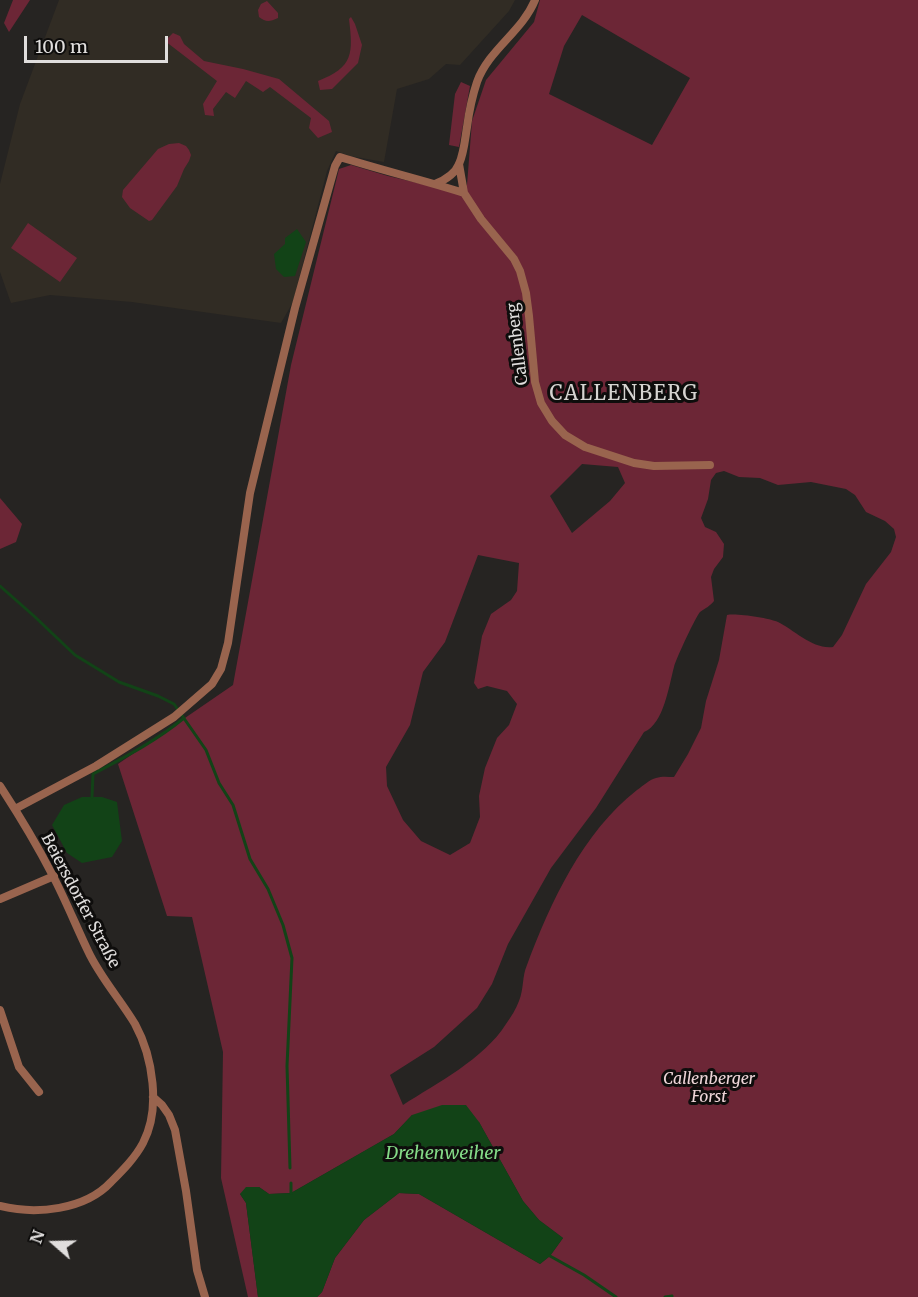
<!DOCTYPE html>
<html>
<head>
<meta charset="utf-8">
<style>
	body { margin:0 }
	#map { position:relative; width:918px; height:1297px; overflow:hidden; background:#262422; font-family:Merriweather,serif }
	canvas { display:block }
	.north { position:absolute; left:24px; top:1213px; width:60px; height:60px; -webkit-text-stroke:4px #0e0d0c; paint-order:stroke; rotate:290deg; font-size:16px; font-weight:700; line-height:24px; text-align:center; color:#e0dedd }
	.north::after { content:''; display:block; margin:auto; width:21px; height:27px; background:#e0dedd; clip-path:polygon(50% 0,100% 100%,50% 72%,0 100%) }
	.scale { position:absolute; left:24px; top:36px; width:144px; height:27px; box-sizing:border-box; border:3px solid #e0dedd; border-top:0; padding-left:8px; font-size:18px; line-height:21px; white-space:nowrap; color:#e0dedd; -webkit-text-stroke:4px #0e0d0c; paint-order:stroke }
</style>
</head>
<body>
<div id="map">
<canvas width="918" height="1297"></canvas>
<div class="north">N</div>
<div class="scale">100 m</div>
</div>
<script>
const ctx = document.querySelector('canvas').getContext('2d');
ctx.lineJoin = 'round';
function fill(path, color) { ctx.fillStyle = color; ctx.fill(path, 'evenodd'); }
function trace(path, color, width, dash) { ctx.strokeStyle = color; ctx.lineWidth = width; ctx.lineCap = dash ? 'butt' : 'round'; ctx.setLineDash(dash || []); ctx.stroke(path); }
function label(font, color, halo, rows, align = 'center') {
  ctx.font = font + ' Merriweather,serif'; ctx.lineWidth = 6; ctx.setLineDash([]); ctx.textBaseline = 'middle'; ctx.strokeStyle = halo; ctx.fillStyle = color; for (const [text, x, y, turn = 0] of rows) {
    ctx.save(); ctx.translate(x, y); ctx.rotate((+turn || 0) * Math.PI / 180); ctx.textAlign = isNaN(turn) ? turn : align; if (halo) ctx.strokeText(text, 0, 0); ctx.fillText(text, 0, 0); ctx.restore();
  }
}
fill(new Path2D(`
	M59,0H515L509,11L460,65L446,64L429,79L397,89L384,162L350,156L336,151L327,171L293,302L281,323L132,302L50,295L11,303L0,272V184L20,104Z`), '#312c24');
fill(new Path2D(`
	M13,0H30L9,32L4,23Z
	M540,0H918V1297H317L322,1292L335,1258L364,1220L399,1193L419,1194L540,1264L550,1256L563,1238L539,1220L523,1201L479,1122L412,1115L394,1134L291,1193L269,1194L259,1187L240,1194L246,1203L258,1297H248L221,1178L223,1052L192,917L167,916L118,764L233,685L291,365L339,169L351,165L388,176L439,188L454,193L467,185L472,121L486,80L534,22ZM582,15L690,78L652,145L549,94L564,46ZM582,464L618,467L625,483L610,501L572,533L550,496ZM724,471L739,477L760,478L778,485L811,482L846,489L855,495L866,512L885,521L894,529L896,537L891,552L866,584L842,635L833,647C814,650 794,630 778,622C768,618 737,613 727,615L719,660L706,701L701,728L688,754L674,777C668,777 662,776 656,778C650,779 643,786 637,790C583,832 550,903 527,965C522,976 524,989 519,1001C516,1009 511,1017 506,1024C484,1059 437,1083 403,1105L390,1075L434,1047L477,1008L492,984L508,944L551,868L596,808L644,732C664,724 669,685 674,667C676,659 696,616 700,612C706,608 710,606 714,601L711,577L714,569L723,557L724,544L716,532L705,527L701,518L708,499L711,480L716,473ZM478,555L519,563L517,591L511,600L491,614L482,636L474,683L478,689L487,686L507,691L517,704L509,725L497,738L485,768L479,796L480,817L470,843L450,855L421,841L403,820L387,786L386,767L410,725L423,672L445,642Z
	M267,1L278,13V18C269,22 266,22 259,17L258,10L261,4Z
	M351,17L355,24L362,45L358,63L332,89L320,90L318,81C354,67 353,53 349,19Z
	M173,33L180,36L184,44L204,61L243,69L279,79L329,121L332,132L318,138L309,128L311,118L270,87L263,92L246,81L235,98L226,92L213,109L214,116L205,115L203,104L217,81L165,41Z
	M461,82L470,86L459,147L449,145L455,94Z
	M179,143L186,146L189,150L191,155L189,161L184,169L177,186L152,220L149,221L130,208L122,197L123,190L158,149L169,144Z
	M28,223L77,258L60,282L11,248Z
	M0,498L22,524L16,542L0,549Z`), '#6c2636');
fill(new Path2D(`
	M297,229L306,242L295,276L284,277L276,269L274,254L285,244V238Z
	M82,797H102L117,802L122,841L112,857L82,863L67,853L52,825L64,805Z
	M442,1105H466L479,1122L523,1201L539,1220L563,1238L550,1256L540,1264L419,1194L399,1193L364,1220L335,1258L322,1292L317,1297H258L246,1203L240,1194L246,1187H259L269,1194L291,1193L394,1134L412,1115Z`), '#124317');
trace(new Path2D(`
	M0,586L34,616L75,655L119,682L158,696L174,704L206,750L219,783L233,805L250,859L268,889L283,925L292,958L287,1066L290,1168
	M92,797L93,774C125,757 156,741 184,718
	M291,1183V1193
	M550,1256L584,1275L616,1297
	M665,1297L672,1296`), '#124317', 3);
trace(new Path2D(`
	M459,164L464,193L481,219L514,259L520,271L526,293L529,316L535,382L541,403L552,421L565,435L585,447L634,463L654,466L710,465
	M435,184C445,180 455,174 459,164C464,153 465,139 467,127C469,112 472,97 477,82C489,49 522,32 535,0
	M0,786C19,815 37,845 53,876C66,901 76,926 88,951C100,977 120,999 135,1024C153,1057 161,1109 143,1143C135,1158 123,1170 111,1182C85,1210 36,1215 0,1206
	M15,809L96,766L174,717L212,684L221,669L228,643L250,493L295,308L335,166L340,157C381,170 423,180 464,193
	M0,899L54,876
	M0,1010L19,1067L39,1092
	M153,1097L162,1105L169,1115L175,1130L186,1191L197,1270L205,1297`), '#99644e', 8);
label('16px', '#e0dedd', '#0e0d0c', [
	["Callenberg",518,344,-97],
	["Beiersdorfer Straße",80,901,62]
]);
label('italic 16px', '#eed5d8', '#0e0d0c', [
	["Callenberger",709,1079],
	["Forst",709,1097]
]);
label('italic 18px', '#84da87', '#0e0d0c', [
	["Drehenweiher",443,1154]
]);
ctx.letterSpacing = '1.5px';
label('20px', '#d6d4d1', '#0e0d0c', [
	["CALLENBERG",624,394]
]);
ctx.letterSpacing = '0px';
</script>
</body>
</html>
